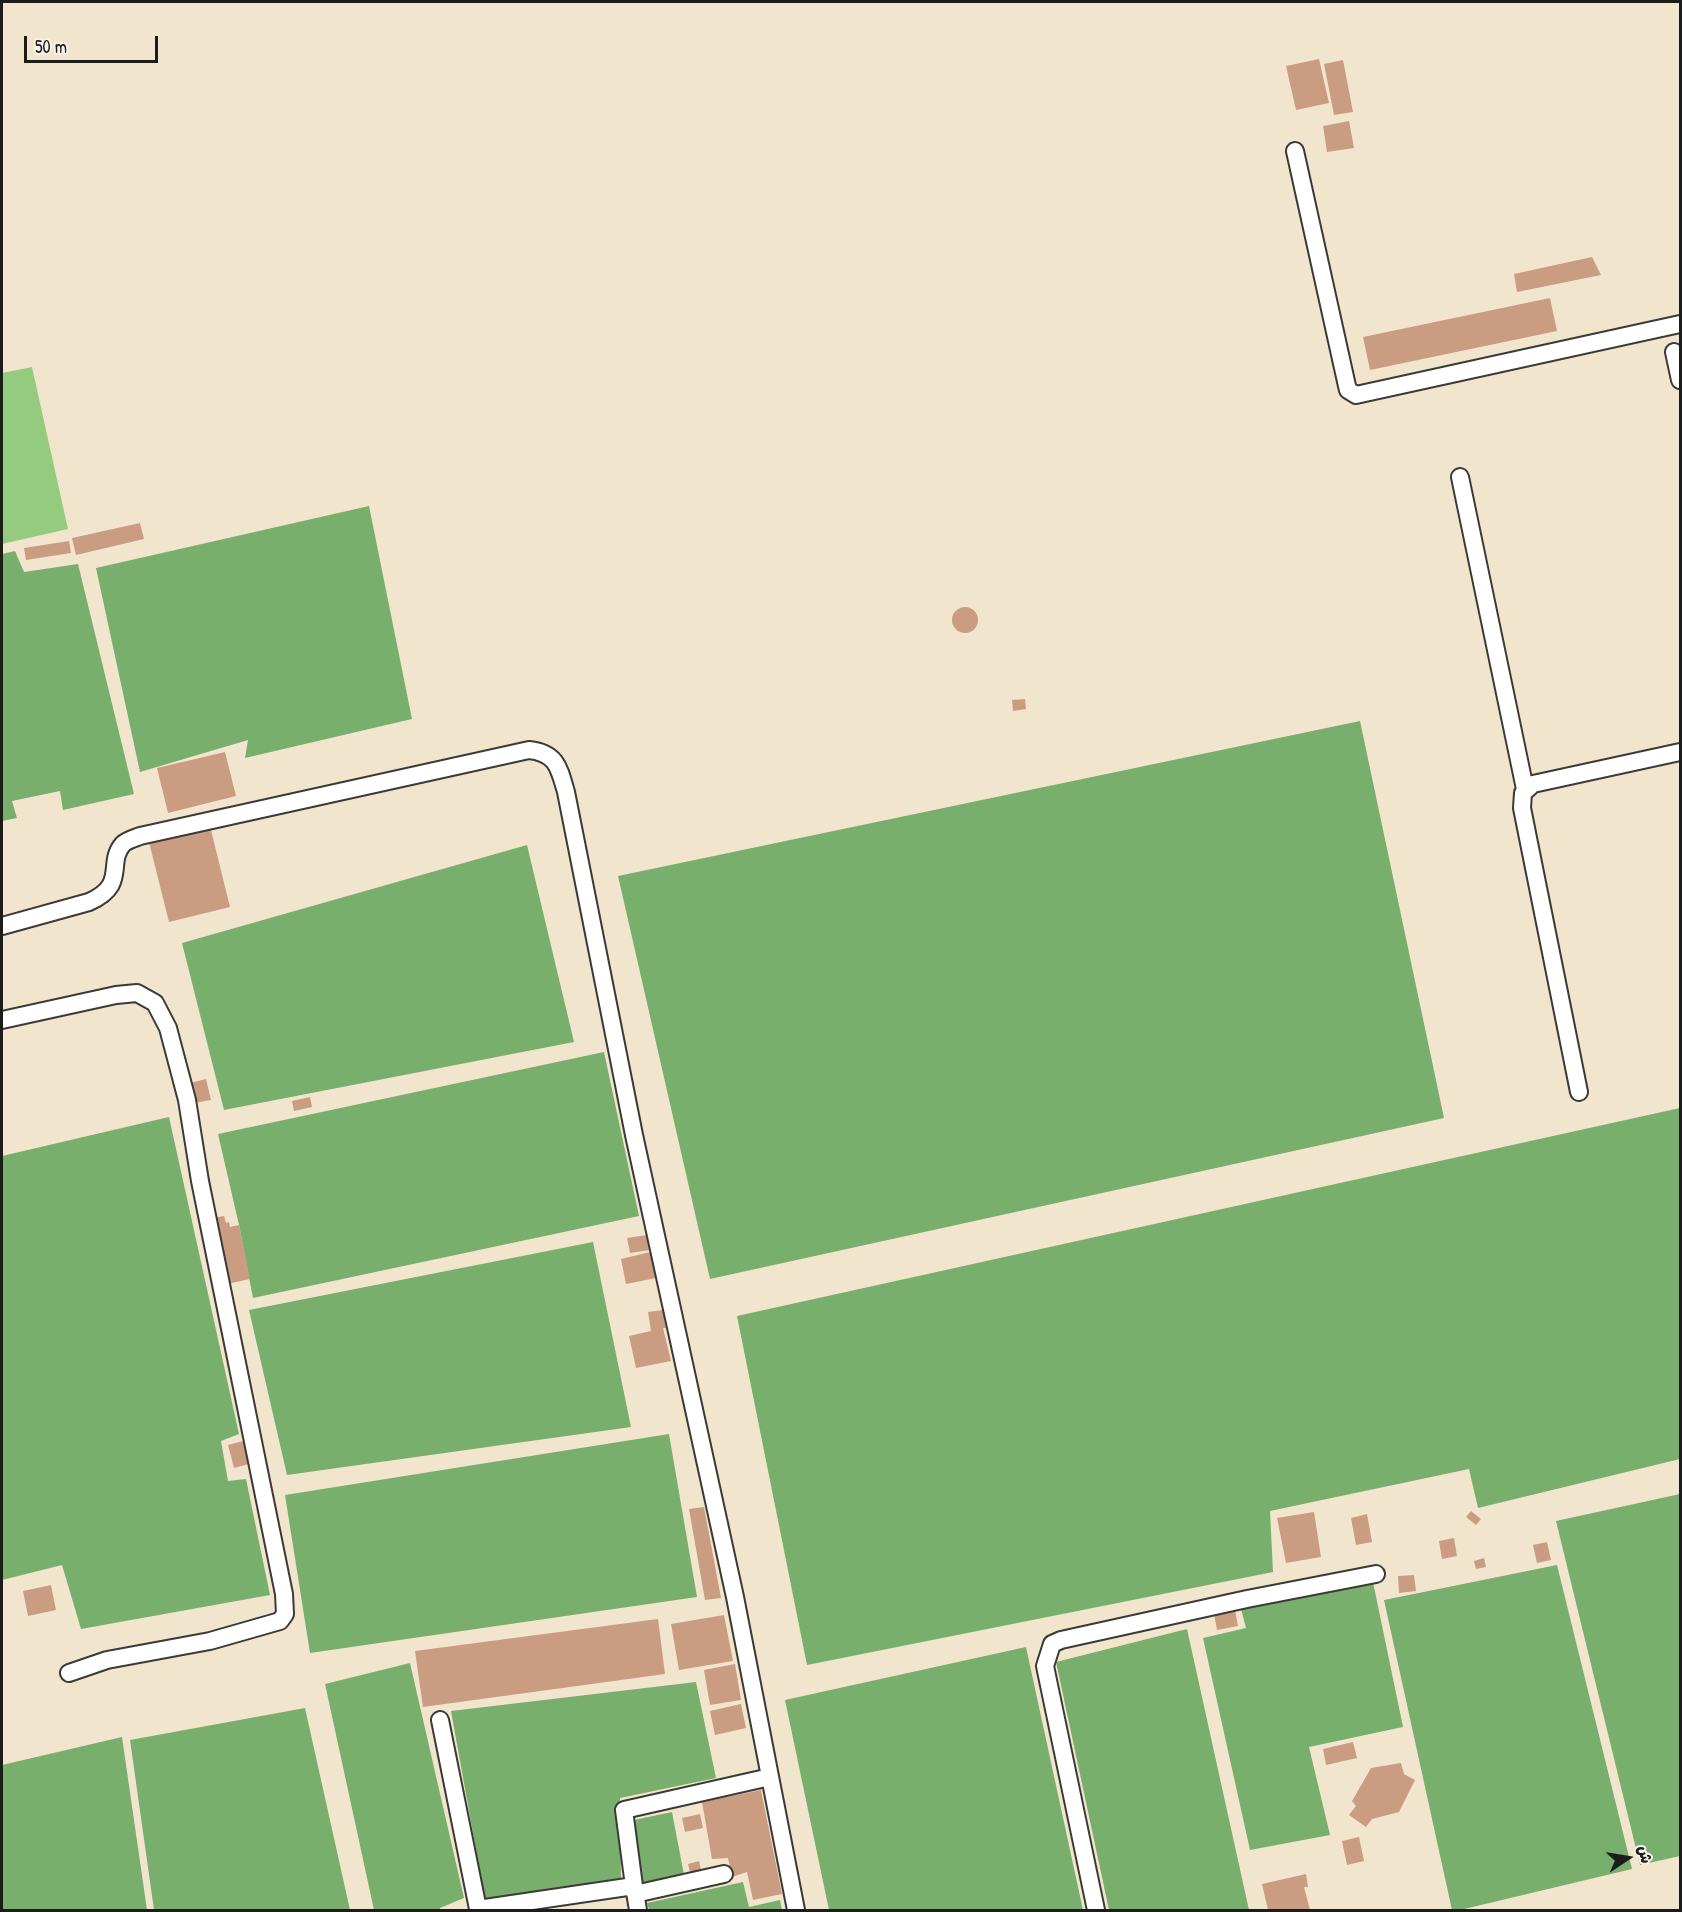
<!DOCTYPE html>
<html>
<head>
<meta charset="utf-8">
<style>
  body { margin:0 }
  #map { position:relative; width:1682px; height:1912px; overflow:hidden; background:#f2e5cd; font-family:"Patrick Hand","Playpen Sans Arabic",sans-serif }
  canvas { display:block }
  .frame { position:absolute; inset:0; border:3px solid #1c1c1c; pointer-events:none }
  .north { position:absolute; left:1598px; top:1828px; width:60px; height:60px; -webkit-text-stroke:4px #f7f3e8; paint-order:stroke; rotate:78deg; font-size:16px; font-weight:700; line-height:24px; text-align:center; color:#1c1c1c }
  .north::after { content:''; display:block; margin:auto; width:21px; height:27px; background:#1c1c1c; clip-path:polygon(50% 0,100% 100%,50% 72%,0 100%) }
  .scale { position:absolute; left:24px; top:36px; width:134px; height:27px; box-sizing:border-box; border:3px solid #1c1c1c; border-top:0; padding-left:8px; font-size:18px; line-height:21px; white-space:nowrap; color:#1c1c1c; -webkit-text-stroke:4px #f7f3e8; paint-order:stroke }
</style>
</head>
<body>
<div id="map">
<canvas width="1682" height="1912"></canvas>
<div class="frame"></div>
<div class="north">ش</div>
<div class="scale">50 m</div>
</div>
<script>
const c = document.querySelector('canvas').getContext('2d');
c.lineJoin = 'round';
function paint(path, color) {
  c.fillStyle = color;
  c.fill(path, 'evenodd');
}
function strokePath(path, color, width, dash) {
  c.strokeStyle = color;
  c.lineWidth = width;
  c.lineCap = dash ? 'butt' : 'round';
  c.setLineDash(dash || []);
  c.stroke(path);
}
paint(new Path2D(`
  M 32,367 L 68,529 L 2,544 L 2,373 Z`), '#95cb7e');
paint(new Path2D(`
  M 369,506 L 412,719 L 245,758 L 248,740 L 140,772 L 96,568 Z
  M 15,551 L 24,572 L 78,564 L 134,794 L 63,810 L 60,791 L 12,801 L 17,818 L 2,821 L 2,554 Z
  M 1360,721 L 1444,1118 L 710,1279 L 618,876 Z
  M 527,845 L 574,1042 L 224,1110 L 182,943 Z
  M 604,1052 L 639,1216 L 253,1298 L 239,1225 L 218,1134 Z
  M 1680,1108 L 1680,1459 L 1478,1508 L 1469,1469 L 1270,1511 L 1273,1572 L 807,1665 L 737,1316 Z
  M 169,1117 L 239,1434 L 221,1441 L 228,1481 L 246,1479 L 270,1595 L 81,1629 L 62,1565 L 2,1580 L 2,1156 Z
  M 593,1242 L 631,1427 L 287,1475 L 249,1310 Z
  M 669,1434 L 697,1597 L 310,1653 L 285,1495 Z
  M 1680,1494 L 1680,1856 L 1640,1865 L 1556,1521 Z
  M 1557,1565 L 1632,1869 L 1460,1910 L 1452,1910 L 1384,1600 Z
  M 1373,1582 L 1403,1727 L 1309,1747 L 1330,1835 L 1250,1850 L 1203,1638 L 1246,1628 L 1241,1609 Z
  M 1187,1629 L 1249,1910 L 1109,1910 L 1056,1662 Z
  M 1026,1647 L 1083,1910 L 829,1910 L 785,1700 Z
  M 410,1663 L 464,1898 L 440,1908 L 440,1910 L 374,1910 L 325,1684 Z
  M 696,1682 L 716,1778 L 620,1798 L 621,1878 L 485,1900 L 451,1711 Z
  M 305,1708 L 350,1910 L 154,1910 L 130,1740 Z
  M 122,1737 L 147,1910 L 2,1910 L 2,1765 Z
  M 672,1812 L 684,1875 L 643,1884 L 634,1820 Z
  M 743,1882 L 749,1907 L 780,1900 L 782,1910 L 649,1910 L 647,1903 Z`), '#78af6d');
paint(new Path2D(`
  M 1319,59 L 1329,103 L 1296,110 L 1286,66 Z
  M 1343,60 L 1353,112 L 1334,115 L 1324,64 Z
  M 1349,121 L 1354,148 L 1327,152 L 1323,126 Z
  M 1592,257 L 1601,275 L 1517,292 L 1514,274 Z
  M 1550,298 L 1557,331 L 1370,370 L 1363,337 Z
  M 140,523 L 144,539 L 76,555 L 72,538 Z
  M 69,541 L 71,553 L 26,560 L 24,548 Z
  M952 620a13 13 0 1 1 26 0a13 13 0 1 1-26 0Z
  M 1025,699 L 1026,709 L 1013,711 L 1012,700 Z
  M 225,752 L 236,796 L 168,813 L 157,768 Z
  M 210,826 L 230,907 L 169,922 L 149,842 Z
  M 206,1079 L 211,1100 L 194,1103 L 190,1083 Z
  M 310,1097 L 312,1107 L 294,1111 L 292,1101 Z
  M 224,1216 L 226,1223 L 229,1222 L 230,1227 L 239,1225 L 250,1279 L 222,1285 L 208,1219 Z
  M 647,1235 L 650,1250 L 630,1253 L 627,1238 Z
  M 650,1252 L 656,1278 L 626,1284 L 621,1259 Z
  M 663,1310 L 666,1328 L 663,1328 L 671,1361 L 636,1368 L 629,1336 L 651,1331 L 648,1312 Z
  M 243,1441 L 249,1464 L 234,1468 L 228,1445 Z
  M 704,1507 L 721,1598 L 705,1600 L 689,1509 Z
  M 1471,1511 L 1481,1519 L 1476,1525 L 1466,1517 Z
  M 1314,1512 L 1321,1557 L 1286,1563 L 1277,1518 Z
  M 1367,1514 L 1372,1542 L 1356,1545 L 1351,1518 Z
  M 1454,1538 L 1457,1556 L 1442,1559 L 1439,1541 Z
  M 1547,1542 L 1551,1560 L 1537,1563 L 1533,1545 Z
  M 1484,1558 L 1486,1567 L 1476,1569 L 1474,1561 Z
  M 1414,1575 L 1416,1591 L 1399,1593 L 1398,1576 Z
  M 51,1585 L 56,1610 L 28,1616 L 23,1591 Z
  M 1235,1610 L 1238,1626 L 1217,1630 L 1214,1614 Z
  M 724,1615 L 733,1661 L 679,1670 L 671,1624 Z
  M 658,1619 L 665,1674 L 423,1707 L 415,1651 Z
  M 735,1664 L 741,1700 L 710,1705 L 704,1670 Z
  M 741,1704 L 746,1728 L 715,1735 L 710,1711 Z
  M 1353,1742 L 1357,1758 L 1326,1765 L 1323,1749 Z
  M 1401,1763 L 1404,1774 L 1415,1780 L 1399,1812 L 1372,1819 L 1366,1827 L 1349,1815 L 1356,1806 L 1352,1801 L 1371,1768 Z
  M 761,1790 L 782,1894 L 753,1900 L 747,1872 L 732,1877 L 728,1858 L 712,1859 L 702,1802 Z
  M 700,1814 L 703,1828 L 685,1832 L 682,1818 Z
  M 1359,1837 L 1364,1861 L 1347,1865 L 1342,1841 Z
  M 699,1861 L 701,1870 L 690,1872 L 688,1864 Z
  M 1306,1874 L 1308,1887 L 1304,1887 L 1310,1910 L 1268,1910 L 1262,1884 Z`), '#ca9d82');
const minor = new Path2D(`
  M 1295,151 L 1347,386 L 1348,390 L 1356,395 L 1680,324
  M 1674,352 L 1680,380
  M 1460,477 L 1525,789
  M 2,926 L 89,902 C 128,885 106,863 123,844 C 127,840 135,838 140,836 L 529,750 C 557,753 559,768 566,792 L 634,1135 L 735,1597 L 796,1910
  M 2,1020 L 116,995 L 137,993 L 155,1003 L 168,1028 L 187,1100 L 200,1181 L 284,1594 L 285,1614 L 280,1621 L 210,1641 L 107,1660 L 69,1673
  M 1579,1092 L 1522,808 L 1523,793 L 1533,784 L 1680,752
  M 440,1720 L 478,1909 L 634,1886 L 638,1910
  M 634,1886 L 624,1810 L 770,1777
  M 635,1894 L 724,1874
  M 1096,1910 L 1045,1666 L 1052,1644 L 1061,1640 L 1247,1599 L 1376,1574`);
strokePath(minor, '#3c3a37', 20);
strokePath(minor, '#fff', 16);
</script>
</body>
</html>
